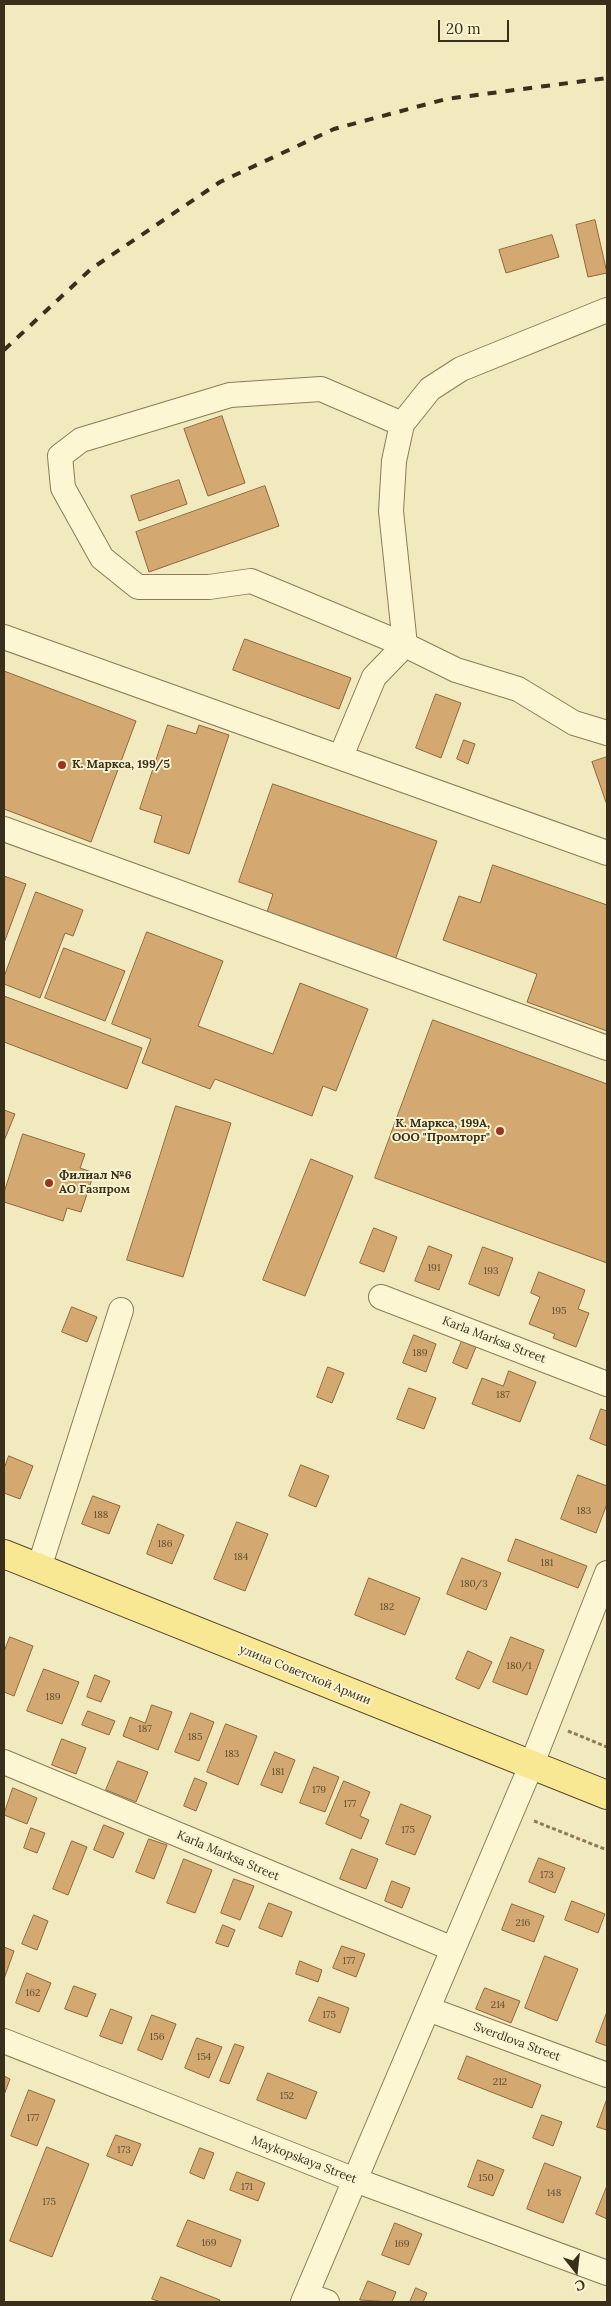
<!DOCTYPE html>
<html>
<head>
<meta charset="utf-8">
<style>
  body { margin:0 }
  #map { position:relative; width:611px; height:2306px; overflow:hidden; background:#f2eabf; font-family:Lora,serif }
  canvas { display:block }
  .frame { position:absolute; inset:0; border:5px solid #3a2f1b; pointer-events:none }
  .north { position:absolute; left:551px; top:2246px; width:50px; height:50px; -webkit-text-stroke:4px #f9f3cf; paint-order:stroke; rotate:164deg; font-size:14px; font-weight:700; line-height:20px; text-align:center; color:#3a2f1b }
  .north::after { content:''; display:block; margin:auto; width:18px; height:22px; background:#3a2f1b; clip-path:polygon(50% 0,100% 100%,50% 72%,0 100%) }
  .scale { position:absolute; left:438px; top:20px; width:71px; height:22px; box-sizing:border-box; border:2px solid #3a2f1b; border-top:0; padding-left:6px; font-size:15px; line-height:18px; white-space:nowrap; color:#3a2f1b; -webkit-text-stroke:4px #f9f3cf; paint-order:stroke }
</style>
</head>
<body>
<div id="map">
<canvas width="611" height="2306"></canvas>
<div class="frame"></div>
<div class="north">С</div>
<div class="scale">20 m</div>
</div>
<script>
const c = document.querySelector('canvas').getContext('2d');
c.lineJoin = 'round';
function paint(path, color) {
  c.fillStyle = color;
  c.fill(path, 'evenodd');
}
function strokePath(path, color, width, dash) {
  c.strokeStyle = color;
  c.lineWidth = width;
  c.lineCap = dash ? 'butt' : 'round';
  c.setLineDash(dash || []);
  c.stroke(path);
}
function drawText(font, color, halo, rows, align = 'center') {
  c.font = font + ' Lora,serif';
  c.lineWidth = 4;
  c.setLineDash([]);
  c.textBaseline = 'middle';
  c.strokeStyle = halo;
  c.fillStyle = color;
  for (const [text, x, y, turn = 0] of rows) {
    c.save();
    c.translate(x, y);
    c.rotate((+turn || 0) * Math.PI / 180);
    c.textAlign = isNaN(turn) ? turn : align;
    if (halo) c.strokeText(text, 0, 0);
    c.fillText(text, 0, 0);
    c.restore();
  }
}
const building = new Path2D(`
  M 595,220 L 607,273 L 588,277 L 576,225 Z
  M 552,235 L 559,257 L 506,273 L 499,250 Z
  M 222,416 L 245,483 L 208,496 L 184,429 Z
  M 179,480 L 187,504 L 139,521 L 131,496 Z
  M 265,486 L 279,526 L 149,572 L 136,532 Z
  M 245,639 L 351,678 L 339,709 L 233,670 Z
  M 4,671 L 136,721 L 91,842 L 4,809 Z
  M 436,694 L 461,703 L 441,758 L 416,748 Z
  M 168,725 L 196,734 L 199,725 L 229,735 L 189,854 L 154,842 L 162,816 L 140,809 Z
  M 464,740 L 475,744 L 468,764 L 457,759 Z
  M 607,757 L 607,805 L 592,762 Z
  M 273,784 L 437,841 L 394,963 L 265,918 L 273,894 L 239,882 Z
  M 493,865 L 607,905 L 607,1031 L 527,1002 L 537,974 L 443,940 L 459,896 L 480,903 Z
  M 4,876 L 26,884 L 4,943 Z
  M 36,892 L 83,910 L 73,936 L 65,933 L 40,998 L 4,984 L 4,977 Z
  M 147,932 L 223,961 L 198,1026 L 273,1054 L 300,983 L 368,1009 L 336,1091 L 323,1086 L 312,1116 L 215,1079 L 210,1089 L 142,1063 L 151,1039 L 112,1024 Z
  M 64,948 L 125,971 L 105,1021 L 45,998 Z
  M 4,996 L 142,1048 L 127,1089 L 4,1042 Z
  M 433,1020 L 607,1084 L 607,1263 L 375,1178 Z
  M 176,1106 L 231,1123 L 183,1277 L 127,1260 Z
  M 4,1110 L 15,1114 L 4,1141 Z
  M 23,1134 L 85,1154 L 80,1168 L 94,1173 L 81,1212 L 67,1208 L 63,1221 L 4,1202 L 4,1193 Z
  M 311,1159 L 353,1176 L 305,1296 L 263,1280 Z
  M 374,1228 L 397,1237 L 384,1272 L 360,1263 Z
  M 429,1246 L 452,1255 L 439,1290 L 415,1281 Z
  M 483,1247 L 513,1258 L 499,1296 L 469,1284 Z
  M 539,1272 L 585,1290 L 578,1309 L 589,1313 L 576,1347 L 553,1338 L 555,1334 L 529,1324 L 540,1297 L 531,1293 Z
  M 72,1307 L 97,1317 L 87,1342 L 62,1332 Z
  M 414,1335 L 436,1344 L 426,1372 L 403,1363 Z
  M 462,1341 L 476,1347 L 467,1369 L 453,1363 Z
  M 328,1367 L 344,1373 L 332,1403 L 317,1397 Z
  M 509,1371 L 536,1382 L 520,1422 L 472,1404 L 482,1378 L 503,1386 Z
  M 409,1388 L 436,1398 L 424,1429 L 397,1419 Z
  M 601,1409 L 607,1411 L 607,1446 L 590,1439 Z
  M 9,1456 L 33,1466 L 20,1499 L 4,1493 L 4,1469 Z
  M 301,1465 L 329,1476 L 316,1507 L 289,1496 Z
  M 578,1475 L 607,1486 L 607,1504 L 596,1533 L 561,1519 Z
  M 93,1496 L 120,1506 L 109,1534 L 82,1524 Z
  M 237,1522 L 268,1534 L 245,1591 L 214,1579 Z
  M 158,1524 L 184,1535 L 172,1564 L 147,1554 Z
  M 516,1539 L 587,1566 L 578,1588 L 508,1561 Z
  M 462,1558 L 501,1573 L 486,1610 L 447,1594 Z
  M 369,1578 L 420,1598 L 405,1635 L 355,1615 Z
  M 10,1637 L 33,1646 L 14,1696 L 4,1692 L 4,1652 Z
  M 511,1637 L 544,1650 L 527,1695 L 493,1682 Z
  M 468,1651 L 492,1662 L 479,1689 L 456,1679 Z
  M 44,1669 L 79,1682 L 62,1724 L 27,1711 Z
  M 95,1675 L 110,1681 L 101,1702 L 87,1697 Z
  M 152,1705 L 172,1712 L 158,1750 L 123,1736 L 130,1717 L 145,1723 Z
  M 88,1711 L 115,1721 L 109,1735 L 82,1725 Z
  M 191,1713 L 214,1722 L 199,1761 L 175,1752 Z
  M 226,1724 L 257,1736 L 238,1785 L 207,1772 Z
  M 62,1739 L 86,1748 L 76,1774 L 52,1765 Z
  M 275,1752 L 295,1760 L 282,1793 L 261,1785 Z
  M 118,1761 L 148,1772 L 136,1802 L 106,1790 Z
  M 314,1767 L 339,1777 L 325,1812 L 300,1803 Z
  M 195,1778 L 207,1783 L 196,1811 L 184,1806 Z
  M 344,1781 L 370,1792 L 360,1816 L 369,1820 L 361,1839 L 326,1824 Z
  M 13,1788 L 37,1798 L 27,1824 L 4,1815 Z
  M 401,1804 L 431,1816 L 415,1855 L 386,1844 Z
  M 104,1825 L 124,1833 L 113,1858 L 94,1850 Z
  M 31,1828 L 45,1833 L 37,1853 L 24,1848 Z
  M 149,1839 L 167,1845 L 154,1879 L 136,1872 Z
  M 72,1841 L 87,1847 L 68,1895 L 53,1889 Z
  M 352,1849 L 378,1859 L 366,1889 L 340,1879 Z
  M 539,1858 L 565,1868 L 555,1893 L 529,1882 Z
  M 184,1859 L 212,1870 L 195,1913 L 167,1903 Z
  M 234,1879 L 254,1886 L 240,1920 L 221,1913 Z
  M 392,1881 L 410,1888 L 402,1908 L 385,1901 Z
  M 572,1901 L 605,1914 L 598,1933 L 565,1920 Z
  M 269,1903 L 292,1912 L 282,1937 L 259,1928 Z
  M 512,1904 L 544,1916 L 534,1942 L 502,1930 Z
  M 34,1915 L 48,1921 L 37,1950 L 22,1944 Z
  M 223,1925 L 235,1930 L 228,1947 L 216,1943 Z
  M 342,1946 L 365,1954 L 356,1977 L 333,1968 Z
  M 4,1947 L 14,1951 L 4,1979 Z
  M 545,1956 L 578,1969 L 557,2021 L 525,2008 Z
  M 300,1961 L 322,1970 L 318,1982 L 296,1974 Z
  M 27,1973 L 51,1983 L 39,2012 L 16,2003 Z
  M 74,1986 L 96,1994 L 87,2017 L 65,2009 Z
  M 485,1988 L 520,2001 L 511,2023 L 476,2009 Z
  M 319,1997 L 349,2008 L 340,2033 L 309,2021 Z
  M 111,2009 L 132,2017 L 122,2044 L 100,2036 Z
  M 607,2012 L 607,2046 L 596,2042 Z
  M 152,2015 L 176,2024 L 162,2060 L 138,2050 Z
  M 197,2038 L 222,2047 L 209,2078 L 185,2068 Z
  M 235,2044 L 244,2047 L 229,2084 L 220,2081 Z
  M 467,2056 L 541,2085 L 532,2108 L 458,2079 Z
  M 268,2073 L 317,2092 L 306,2119 L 257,2100 Z
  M 4,2076 L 10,2079 L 4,2095 Z
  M 29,2090 L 55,2100 L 37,2146 L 11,2136 Z
  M 607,2099 L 607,2130 L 597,2127 Z
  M 542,2115 L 562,2122 L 553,2146 L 533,2138 Z
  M 116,2135 L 141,2144 L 132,2166 L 107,2156 Z
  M 47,2147 L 89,2164 L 52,2257 L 10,2241 Z
  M 200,2148 L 214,2153 L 204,2179 L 190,2173 Z
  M 478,2160 L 504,2170 L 493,2196 L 468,2187 Z
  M 545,2163 L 581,2177 L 563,2223 L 527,2209 Z
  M 237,2172 L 265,2183 L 258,2201 L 230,2190 Z
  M 607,2186 L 607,2219 L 596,2214 Z
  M 188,2220 L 241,2240 L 231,2267 L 177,2246 Z
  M 395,2223 L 422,2234 L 409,2265 L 382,2255 Z
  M 161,2277 L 220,2300 L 219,2302 L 161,2302 L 152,2299 Z
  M 368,2281 L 396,2292 L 392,2302 L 360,2300 Z
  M 416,2288 L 427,2293 L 423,2302 L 410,2302 Z`);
paint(building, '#d4a971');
strokePath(building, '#8e6739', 1);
const minor = new Path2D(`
  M 402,424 L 321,389 L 230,395 L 81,440 L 60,456 L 63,488 L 102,558 L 138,587 L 209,587 L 251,581 L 405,645 L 456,670 L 518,689 L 574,723 L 607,733
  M 4,637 L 607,853
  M 405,645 L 391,511 L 394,461 L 402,424 L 430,389 L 461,369 L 607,310
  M 341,756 L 374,677 L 405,645
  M 4,829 L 607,1048
  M 381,1297 L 607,1384
  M 39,1568 L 121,1310
  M 4,1762 L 453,1949
  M 428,2009 L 607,2075
  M 4,2041 L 355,2180 L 607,2273
  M 307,2295 L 327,2302
  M 303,2302 L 531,1766 L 607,1573`);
const major = new Path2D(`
  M 4,1554 L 607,1795`);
strokePath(minor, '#8c7b56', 26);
strokePath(major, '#59472a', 30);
strokePath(new Path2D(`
  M 568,1731 L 607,1747
  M 534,1821 L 607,1850`), '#8c7b56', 3, [4, 2.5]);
strokePath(minor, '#fcf6d3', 24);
strokePath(major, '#f9e893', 28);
strokePath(new Path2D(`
  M 4,350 L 91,269 L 220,182 L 334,129 L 446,99 L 607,78`), '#3a2f1b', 4, [9, 9]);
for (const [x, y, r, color] of [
  [62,765,5,"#a13220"],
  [500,1131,5,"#a13220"],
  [49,1183,5,"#a13220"]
]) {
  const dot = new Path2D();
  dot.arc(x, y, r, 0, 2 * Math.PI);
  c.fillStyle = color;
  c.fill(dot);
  strokePath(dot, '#f9f3cf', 2);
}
drawText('10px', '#604e30', null, [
  ["191",434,1268],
  ["193",491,1271],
  ["195",559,1311],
  ["189",420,1353],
  ["187",503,1395],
  ["183",584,1511],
  ["188",101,1515],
  ["186",165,1544],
  ["184",241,1557],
  ["181",547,1563],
  ["180/3",474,1584],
  ["182",387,1607],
  ["180/1",519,1666],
  ["189",53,1697],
  ["187",145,1729],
  ["185",195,1737],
  ["183",232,1754],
  ["181",278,1772],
  ["179",319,1790],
  ["177",350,1804],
  ["175",408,1830],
  ["173",547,1875],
  ["216",523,1923],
  ["177",349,1961],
  ["162",33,1993],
  ["214",498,2005],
  ["175",329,2015],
  ["156",157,2037],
  ["154",204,2057],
  ["212",500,2082],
  ["152",287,2096],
  ["177",33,2118],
  ["173",124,2150],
  ["150",486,2178],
  ["171",247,2187],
  ["148",554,2193],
  ["175",49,2202],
  ["169",209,2243],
  ["169",402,2244]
]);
drawText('bold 12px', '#3a2f1b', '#f9f3cf', [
  ["К. Маркса, 199/5",72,765],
  ["К. Маркса, 199А,",490,1124,"right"],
  ["ООО \"Промторг\"",490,1138,"right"],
  ["Филиал №6",59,1176],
  ["АО Газпром",59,1190]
], 'left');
drawText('12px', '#3a2f1b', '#f9f3cf', [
  ["Karla Marksa Street",494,1340,21],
  ["улица Советской Армии",305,1675,22],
  ["Karla Marksa Street",228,1856,23],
  ["Sverdlova Street",517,2042,20],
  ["Maykopskaya Street",304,2160,21]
]);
</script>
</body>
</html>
